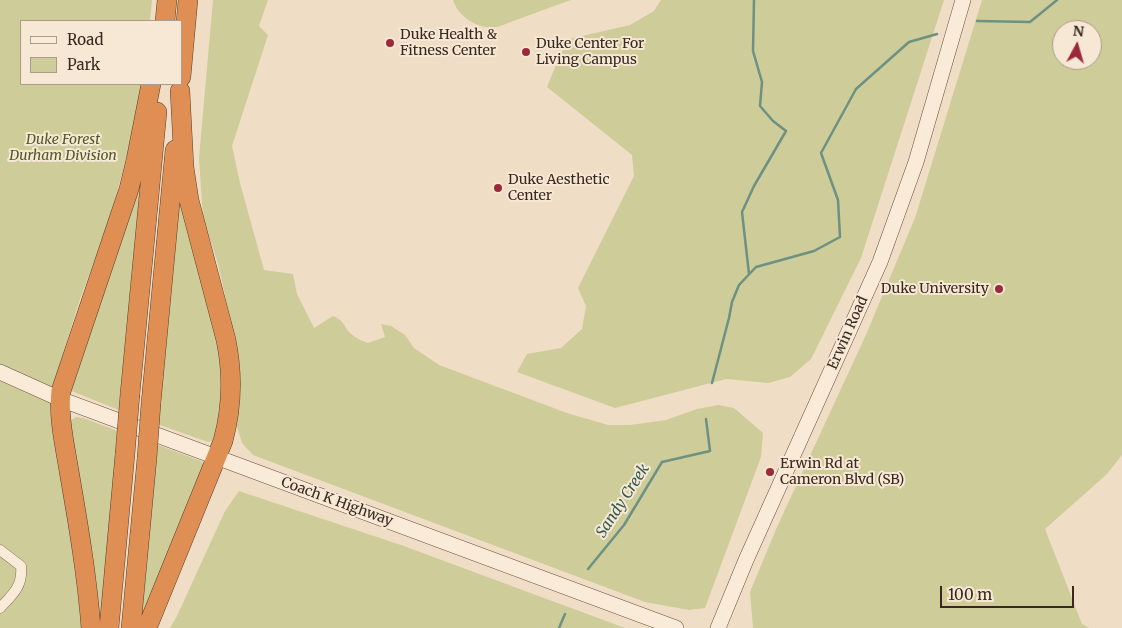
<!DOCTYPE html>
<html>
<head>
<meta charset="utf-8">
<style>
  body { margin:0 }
  #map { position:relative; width:1122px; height:628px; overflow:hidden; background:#efddc5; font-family:Merriweather,serif }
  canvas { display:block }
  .legend { position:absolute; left:20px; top:20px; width:162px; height:65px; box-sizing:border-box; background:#f6e8d4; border:1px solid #ab9b8b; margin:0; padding:6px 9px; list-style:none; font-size:15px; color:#3a281e }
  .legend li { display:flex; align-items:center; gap:10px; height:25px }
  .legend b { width:25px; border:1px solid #ab9b8b }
  .north { position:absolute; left:1052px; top:20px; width:50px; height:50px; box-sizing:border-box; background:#f6e8d4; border:1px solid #ab9b8b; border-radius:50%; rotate:6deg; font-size:14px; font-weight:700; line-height:20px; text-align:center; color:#3a281e }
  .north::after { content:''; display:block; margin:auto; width:18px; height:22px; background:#9b293a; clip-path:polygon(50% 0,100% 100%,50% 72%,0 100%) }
  .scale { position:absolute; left:940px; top:586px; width:134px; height:22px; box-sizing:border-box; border:2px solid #3a281e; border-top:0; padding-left:6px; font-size:15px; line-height:18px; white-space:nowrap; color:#3a281e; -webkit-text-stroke:4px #f6e8d4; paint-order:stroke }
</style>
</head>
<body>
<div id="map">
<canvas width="1122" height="628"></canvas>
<ul class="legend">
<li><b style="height:6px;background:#f9ebd8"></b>Road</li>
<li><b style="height:14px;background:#cecc98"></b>Park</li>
</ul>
<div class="north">N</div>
<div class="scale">100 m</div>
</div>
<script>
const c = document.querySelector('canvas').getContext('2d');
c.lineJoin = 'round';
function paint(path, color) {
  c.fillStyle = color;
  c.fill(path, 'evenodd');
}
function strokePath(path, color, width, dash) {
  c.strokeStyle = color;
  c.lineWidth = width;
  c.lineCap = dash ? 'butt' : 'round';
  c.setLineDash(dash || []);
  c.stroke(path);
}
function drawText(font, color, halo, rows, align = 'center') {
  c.font = font + ' Merriweather,serif';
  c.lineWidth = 4;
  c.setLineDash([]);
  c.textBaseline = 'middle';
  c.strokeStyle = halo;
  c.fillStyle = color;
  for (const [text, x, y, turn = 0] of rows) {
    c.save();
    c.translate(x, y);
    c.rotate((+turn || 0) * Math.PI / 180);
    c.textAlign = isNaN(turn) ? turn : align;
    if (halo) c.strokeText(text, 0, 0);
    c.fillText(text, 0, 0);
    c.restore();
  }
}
paint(new Path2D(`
  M 0,0 L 152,0 L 150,21 L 21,21 L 21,84 L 141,84 L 133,134 L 109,221 L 80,299 L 60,363 L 58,420 L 82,628 L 0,628 Z
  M 213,0 L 268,0 L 259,26 L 268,35 L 232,146 L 240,183 L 264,270 L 293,274 L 297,294 L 314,328 L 333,316 C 346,322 342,324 350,333 C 356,338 361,341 368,343 L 385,337 L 381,324 L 391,326 L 405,335 L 414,348 L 439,365 L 567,413 L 608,425 L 630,425 L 666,420 L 697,409 L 718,405 L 734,408 L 763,433 L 761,457 L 705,608 L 689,610 L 645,602 L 253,455 L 242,443 L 235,420 L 240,380 L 234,335 L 218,264 L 203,218 L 199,158 Z
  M 453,0 L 571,0 C 554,6 537,12 519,19 C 512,21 504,25 497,27 C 479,30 458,17 453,0 Z
  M 661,0 L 944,0 L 861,258 L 811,359 L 790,377 L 768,383 L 726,379 L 615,408 L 517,372 L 527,354 L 561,348 L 582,329 L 586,306 L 578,288 L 634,176 L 632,155 L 547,87 L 560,55 L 569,39 L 630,25 L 654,11 Z
  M 982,0 L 1122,0 L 1122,455 L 1107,474 L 1045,529 L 1082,624 L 1089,628 L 753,628 L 750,592 L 777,527 L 865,337 L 915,218 ZM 1062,30 L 1092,30 L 1092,60 L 1062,60 Z
  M 140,172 L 135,274 L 119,410 L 69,390 Z
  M 181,198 L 185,198 L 227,390 L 215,440 L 208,442 L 157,424 L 177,211 Z
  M 76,417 L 83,418 L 118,431 L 116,445 L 118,460 L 107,574 L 104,574 L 99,628 L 90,576 L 70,421 Z
  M 155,444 L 201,461 L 204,465 L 140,628 Z
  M 239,491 L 401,545 L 625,628 L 170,628 L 177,616 L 225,511 Z`), '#cecc98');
strokePath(new Path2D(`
  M 977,21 L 1030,22 L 1057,0
  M 749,274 L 742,212 L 754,186 L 786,131 L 773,121 L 760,106 L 762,82 L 753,51 L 754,0
  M 712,383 L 729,318 L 732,302 L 739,285 L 756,267 L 814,251 L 840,237 L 838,200 L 821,153 L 856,89 L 909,42 L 937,34
  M 588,569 L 624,525 L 662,462 L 710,451 L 706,419
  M 559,628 L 565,614`), '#6d9183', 2.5);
const street = new Path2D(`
  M 0,550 L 21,566 C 23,586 13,594 0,608`);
const secondary = new Path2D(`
  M 0,372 L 60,399 L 676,628
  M 718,628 L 746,560 L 880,262 L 916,162 L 963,0`);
const highway = new Path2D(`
  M 165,21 L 167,0
  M 181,77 L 188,0
  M 130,394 L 157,112
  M 151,403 L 175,150
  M 91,628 C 87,575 78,523 69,471 C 65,446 58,417 61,391 L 129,189 L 136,160 L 151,84
  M 109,628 L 125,454
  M 131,628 L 147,458
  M 147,628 L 223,441 C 232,408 233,374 226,340 L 189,200 L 184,167 L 180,91`);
strokePath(street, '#8a6d5a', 11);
strokePath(secondary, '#6c4e3d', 16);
strokePath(highway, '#583c2e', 20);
strokePath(street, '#f9ebd8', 10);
strokePath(secondary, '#f9ebd8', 15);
strokePath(highway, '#df8f54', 19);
const highwayBridge = new Path2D(`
  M 125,454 L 130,394
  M 147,458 L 151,403`);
strokePath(highwayBridge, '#583c2e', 20, []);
strokePath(highwayBridge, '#df8f54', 19);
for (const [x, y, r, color] of [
  [390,43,5,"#9b293a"],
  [526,52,5,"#9b293a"],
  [498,188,5,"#9b293a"],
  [999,289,5,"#9b293a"],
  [770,472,5,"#9b293a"]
]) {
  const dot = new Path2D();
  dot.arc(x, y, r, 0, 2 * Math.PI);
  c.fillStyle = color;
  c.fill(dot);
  strokePath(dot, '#f6e8d4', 2);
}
drawText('14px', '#3a281e', '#f6e8d4', [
  ["Duke Health &",400,35],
  ["Fitness Center",400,51],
  ["Duke Center For",536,44],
  ["Living Campus",536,60],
  ["Duke Aesthetic",508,180],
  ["Center",508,196],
  ["Duke University",989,289,"right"],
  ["Erwin Rd at",780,464],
  ["Cameron Blvd (SB)",780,480]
], 'left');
drawText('italic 14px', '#515725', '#f6e8d4', [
  ["Duke Forest",63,140],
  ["Durham Division",63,156]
]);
drawText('14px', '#3a281e', '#f6e8d4', [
  ["Erwin Road",848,333,-66],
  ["Coach K Highway",337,502,20]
]);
drawText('italic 15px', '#2e5a51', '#f6e8d4', [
  ["Sandy Creek",623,501,-57]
]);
</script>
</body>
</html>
